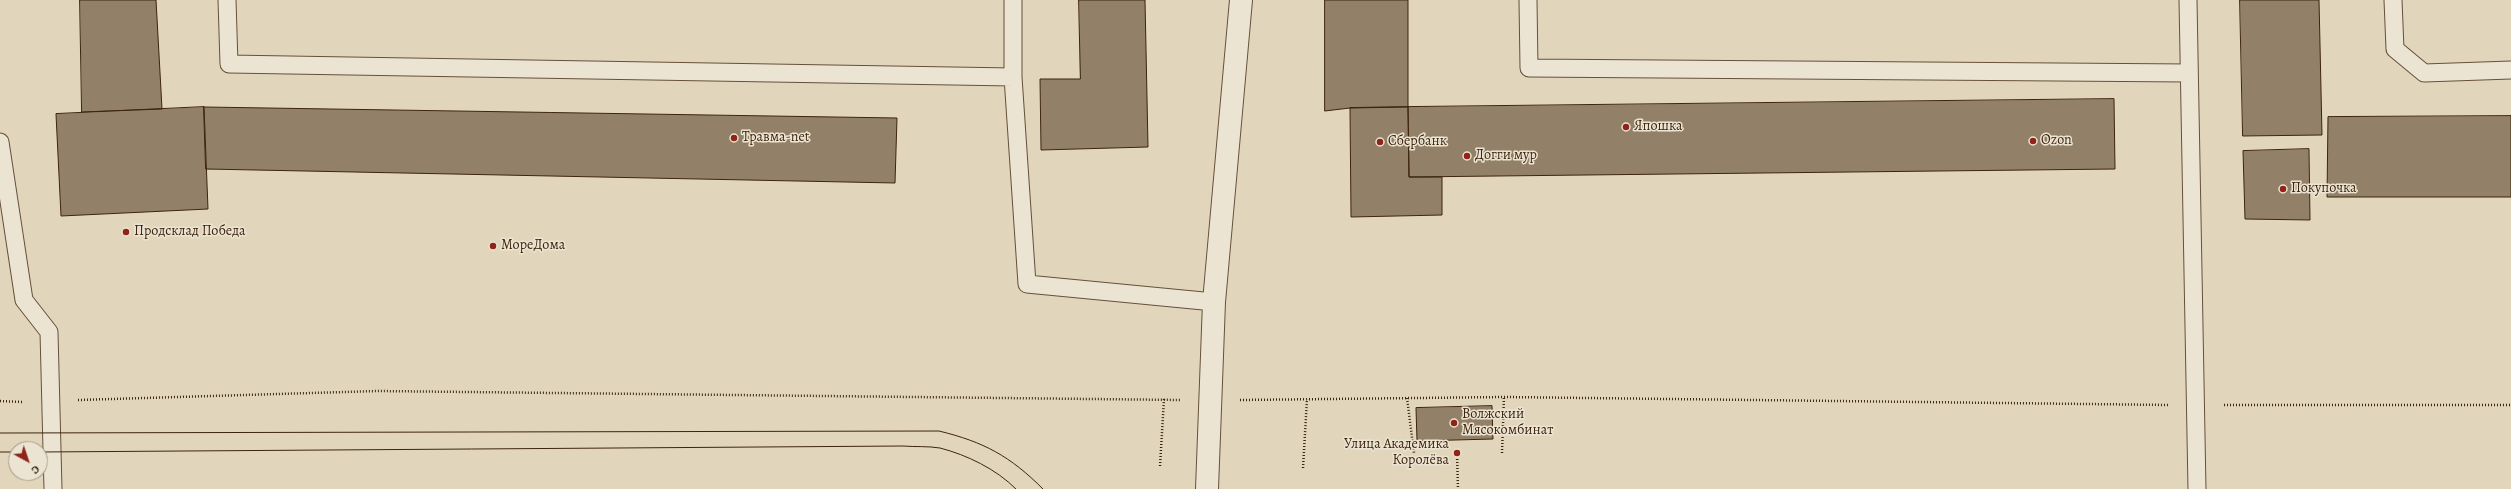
<!DOCTYPE html>
<html>
<head>
<meta charset="utf-8">
<style>
  body { margin:0 }
  #map { position:relative; width:2511px; height:489px; overflow:hidden; background:#e1d6bc; font-family:Alegreya,serif }
  canvas { display:block }
  .north { position:absolute; left:8px; top:441px; width:40px; height:40px; box-sizing:border-box; background:#ece4d3; border:1px solid #a69784; border-radius:50%; rotate:140deg; font-size:11px; font-weight:700; line-height:16px; text-align:center; color:#3d240d }
  .north::after { content:''; display:block; margin:auto; width:14px; height:18px; background:#8f2418; clip-path:polygon(50% 0,100% 100%,50% 72%,0 100%) }
</style>
</head>
<body>
<div id="map">
<canvas width="2511" height="489"></canvas>
<div class="north">С</div>
</div>
<script>
const c = document.querySelector('canvas').getContext('2d');
c.lineJoin = 'round';
function paint(path, color) {
  c.fillStyle = color;
  c.fill(path, 'evenodd');
}
function strokePath(path, color, width, dash) {
  c.strokeStyle = color;
  c.lineWidth = width;
  c.lineCap = dash ? 'butt' : 'round';
  c.setLineDash(dash || []);
  c.stroke(path);
}
function drawText(font, color, halo, rows, align = 'center') {
  c.font = font + ' Alegreya,serif';
  c.lineWidth = 3;
  c.setLineDash([]);
  c.textBaseline = 'middle';
  c.strokeStyle = halo;
  c.fillStyle = color;
  for (const [text, x, y, turn = 0] of rows) {
    c.save();
    c.translate(x, y);
    c.rotate((+turn || 0) * Math.PI / 180);
    c.textAlign = isNaN(turn) ? turn : align;
    if (halo) c.strokeText(text, 0, 0);
    c.fillText(text, 0, 0);
    c.restore();
  }
}
const building = new Path2D(`
  M 80,0 L 156,0 L 162,109 L 82,112 Z
  M 1079,0 L 1145,0 L 1148,147 L 1041,150 L 1040,79 L 1080,79 Z
  M 1325,0 L 1408,0 L 1408,107 L 1350,108 L 1325,111 Z
  M 2240,0 L 2319,0 L 2322,135 L 2243,136 Z
  M 2114,99 L 2115,169 L 1409,177 L 1408,107 Z
  M 204,107 L 897,118 L 895,183 L 206,169 Z
  M 204,107 L 208,209 L 61,216 L 56,114 Z
  M 1408,107 L 1409,177 L 1442,177 L 1442,215 L 1351,217 L 1350,108 Z
  M 2511,116 L 2511,197 L 2327,197 L 2328,117 Z
  M 2309,149 L 2310,220 L 2245,219 L 2243,151 Z
  M 1492,406 L 1493,439 L 1417,441 L 1416,408 Z`);
paint(building, '#928168');
strokePath(building, '#3d240d', 1);
const service = new Path2D(`
  M 227,0 L 229,64 L 1013,77
  M 1013,0 L 1013,77 L 1027,284 L 1214,302
  M 1528,0 L 1529,68 L 2189,73
  M 2188,0 L 2197,489
  M 2393,0 L 2395,49 L 2424,73 L 2511,70
  M 0,142 L 24,300 L 49,332 L 53,489`);
const minor = new Path2D(`
  M 1207,489 L 1214,302 L 1241,0`);
strokePath(service, '#665039', 19);
strokePath(minor, '#665039', 24);
strokePath(new Path2D(`
  M 1407,398 L 1414,453
  M 78,400 L 378,391 L 1181,400
  M 1240,400 L 1504,397 L 2169,405
  M 0,401 L 23,402
  M 2224,405 L 2511,405
  M 1457,453 L 1458,489
  M 1502,453 L 1504,397
  M 1160,466 L 1164,399
  M 1303,468 L 1307,399`), '#3d240d', 2.5, [1, 2]);
strokePath(service, '#ece4d3', 17);
strokePath(minor, '#ece4d3', 22);
strokePath(new Path2D(`
  M 0,433 L 939,431 C 984,442 1010,456 1043,489
  M 0,452 L 16,452
  M 40,452 L 903,446 C 915,447 928,446 940,448 C 967,455 996,469 1016,489`), '#3d240d', 1);
for (const [x, y, r, color] of [
  [1626,127,4,"#8f2418"],
  [734,138,4,"#8f2418"],
  [2033,141,4,"#8f2418"],
  [1380,142,4,"#8f2418"],
  [1467,156,4,"#8f2418"],
  [2283,189,4,"#8f2418"],
  [126,232,4,"#8f2418"],
  [493,246,4,"#8f2418"],
  [1454,423,4,"#8f2418"],
  [1457,453,4,"#8f2418"]
]) {
  const dot = new Path2D();
  dot.arc(x, y, r, 0, 2 * Math.PI);
  c.fillStyle = color;
  c.fill(dot);
  strokePath(dot, '#ece4d3', 1.5);
}
drawText('14px', '#3d240d', '#ece4d3', [
  ["Япошка",1634,127],
  ["Травма-net",742,138],
  ["Ozon",2041,141],
  ["Сбербанк",1388,142],
  ["Догги мур",1475,156],
  ["Покупочка",2291,189],
  ["Продсклад Победа",134,232],
  ["МореДома",501,246],
  ["Волжский",1462,415],
  ["Мясокомбинат",1462,431],
  ["Улица Академика",1449,445,"right"],
  ["Королёва",1449,461,"right"]
], 'left');
</script>
</body>
</html>
